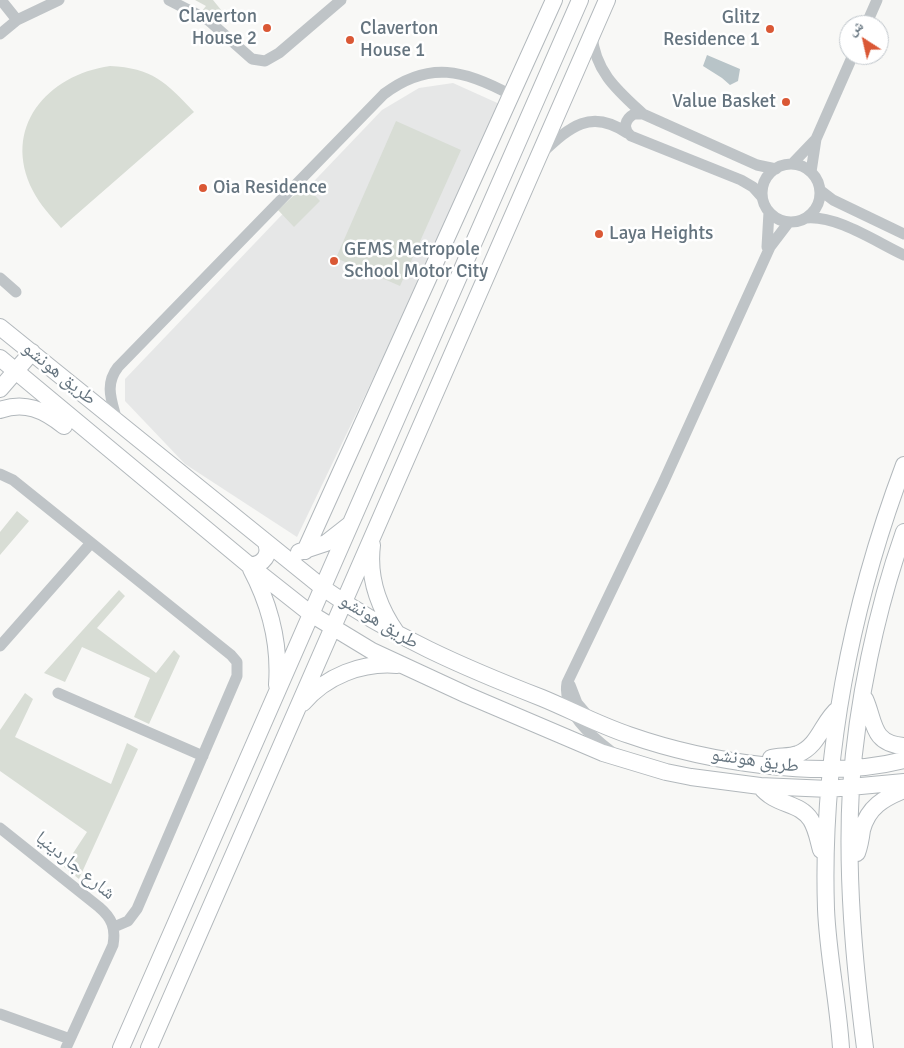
<!DOCTYPE html>
<html>
<head>
<meta charset="utf-8">
<style>
  body { margin:0 }
  #map { position:relative; width:904px; height:1048px; overflow:hidden; background:#f8f8f6; font-family:Signika,"Noto Naskh Arabic",sans-serif }
  canvas { display:block }
  .north { position:absolute; left:839px; top:15px; width:50px; height:50px; box-sizing:border-box; background:#fff; border:1px solid #c1c7cc; border-radius:50%; rotate:325deg; font-size:14px; font-weight:700; line-height:20px; text-align:center; color:#65747f }
  .north::after { content:''; display:block; margin:auto; width:18px; height:22px; background:#da5835; clip-path:polygon(50% 0,100% 100%,50% 72%,0 100%) }
</style>
</head>
<body>
<div id="map">
<canvas width="904" height="1048"></canvas>
<div class="north">ش</div>
</div>
<script>
const c = document.querySelector('canvas').getContext('2d');
c.lineJoin = 'round';
function paint(path, color) {
  c.fillStyle = color;
  c.fill(path, 'evenodd');
}
function strokePath(path, color, width, dash) {
  c.strokeStyle = color;
  c.lineWidth = width;
  c.lineCap = dash ? 'butt' : 'round';
  c.setLineDash(dash || []);
  c.stroke(path);
}
function drawText(font, color, halo, rows, align = 'center') {
  c.font = font + ' Signika,"Noto Naskh Arabic",sans-serif';
  c.lineWidth = 5;
  c.setLineDash([]);
  c.textBaseline = 'middle';
  c.strokeStyle = halo;
  c.fillStyle = color;
  for (const [text, x, y, turn = 0] of rows) {
    c.save();
    c.translate(x, y);
    c.rotate((+turn || 0) * Math.PI / 180);
    c.textAlign = isNaN(turn) ? turn : align;
    if (halo) c.strokeText(text, 0, 0);
    c.fillText(text, 0, 0);
    c.restore();
  }
}
paint(new Path2D(`
  M 453,83 L 504,106 L 297,537 L 185,464 L 125,401 L 125,379 L 382,110 L 419,88 Z`), '#e6e7e7');
paint(new Path2D(`
  M 195,0 L 213,0 L 226,16 L 221,23 L 202,11 L 206,6 Z
  M 110,66 C 152,68 166,82 194,112 L 61,228 C 51,216 40,205 33,191 C 1,128 47,75 110,66 Z
  M 396,121 L 461,150 L 400,286 L 336,258 Z
  M 305,185 L 320,201 L 294,227 L 278,210 Z
  M 17,511 L 29,521 L 0,555 L 0,532 Z
  M 119,590 L 125,596 L 97,628 L 156,673 L 174,650 L 180,656 L 149,724 L 134,717 L 150,678 L 82,647 L 65,682 L 44,673 Z
  M 25,693 L 33,699 L 15,737 L 111,784 L 127,743 L 138,749 L 79,879 L 64,867 L 87,832 L 0,771 L 0,730 Z`), '#d8ddd5');
paint(new Path2D(`
  M 707,55 L 740,69 L 738,81 L 730,85 L 722,78 L 703,66 Z`), '#b8c4c8');
const secondary = new Path2D(`
  M 0,327 L 323,588 C 391,636 465,668 542,698 C 571,710 599,725 629,735 C 706,762 824,781 904,760
  M 0,358 L 249,565 L 311,614 L 372,651 L 467,695 L 603,753 L 666,772 L 691,777 L 760,786 L 829,789 L 904,782
  M 0,389 L 32,352
  M 0,410 C 25,401 44,410 64,426
  M 372,545 C 368,577 378,606 396,632
  M 305,551 L 554,0
  M 299,552 L 326,543 L 349,525
  M 249,565 C 263,566 272,554 265,541
  M 251,569 C 270,605 280,644 277,685
  M 865,699 C 875,721 871,744 904,746
  M 303,703 C 326,676 362,662 397,665
  M 771,758 C 780,756 790,757 798,754 C 820,745 822,721 839,708
  M 760,786 C 776,807 799,801 811,820 C 817,830 818,840 821,850
  M 857,853 C 860,845 861,838 862,830 C 868,807 884,798 904,790
  M 121,1048 L 580,0
  M 149,1048 L 607,0
  M 841,1048 C 838,1001 828,956 826,909 C 821,758 851,606 904,465
  M 865,1048 C 854,962 846,874 851,787 C 857,703 876,611 904,532`);
strokePath(secondary, '#b2b8bc', 18);
strokePath(new Path2D(`
  M 1,0 L 17,20
  M 169,0 L 208,20 L 252,59 L 265,61 L 279,53 L 341,0
  M 866,25 L 877,0
  M 0,34 L 17,20 L 59,0
  M 592,35 C 595,72 618,91 643,114
  M 543,152 C 570,127 591,108 627,133
  M 792,164 L 815,140
  M762 193a29 29 0 1 1 58 0a29 29 0 1 1-58 0Z
  M 811,172 L 816,139 L 853,55
  M 820,190 L 833,200 L 904,234
  M 762,197 L 753,187 L 741,180 L 631,136 C 622,129 625,119 634,114 L 643,114 L 757,165 L 776,169
  M 806,218 C 837,215 876,242 904,255
  M 767,247 L 769,212
  M 0,278 L 16,292
  M 117,421 C 112,401 104,385 118,367 L 384,94 C 429,60 465,70 511,95
  M 0,474 L 13,480 L 231,655 L 237,662 L 237,676 L 137,909 L 128,921 L 114,927
  M 0,646 L 91,543
  M 570,685 L 577,703 L 588,716
  M 58,693 L 203,756
  M 612,752 C 591,736 562,712 567,683 L 663,483 L 770,247 L 789,222
  M 0,828 L 99,907 C 112,918 116,928 113,945 L 66,1048
  M 0,1014 L 70,1039`), '#bfc4c7', 11);
strokePath(secondary, '#fff', 16);
for (const [x, y, r, color] of [
  [267,28,5,"#da5835"],
  [770,29,5,"#da5835"],
  [350,40,5,"#da5835"],
  [786,102,5,"#da5835"],
  [203,188,5,"#da5835"],
  [599,234,5,"#da5835"],
  [334,261,5,"#da5835"]
]) {
  const dot = new Path2D();
  dot.arc(x, y, r, 0, 2 * Math.PI);
  c.fillStyle = color;
  c.fill(dot);
  strokePath(dot, '#fff', 2);
}
drawText('19px', '#65747f', '#fff', [
  ["Claverton",257,17,"right"],
  ["House 2",257,39,"right"],
  ["Glitz",760,18,"right"],
  ["Residence 1",760,40,"right"],
  ["Claverton",360,29],
  ["House 1",360,51],
  ["Value Basket",776,102,"right"],
  ["Oia Residence",213,188],
  ["Laya Heights",609,234],
  ["GEMS Metropole",344,250],
  ["School Motor City",344,272]
], 'left');
drawText('19px', '#65747f', '#fff', [
  ["طريق هونشو",59,374,39],
  ["طريق هونشو",379,622,31],
  ["طريق هونشو",755,761,8],
  ["شارع جاردينيا",75,866,39]
]);
</script>
</body>
</html>
